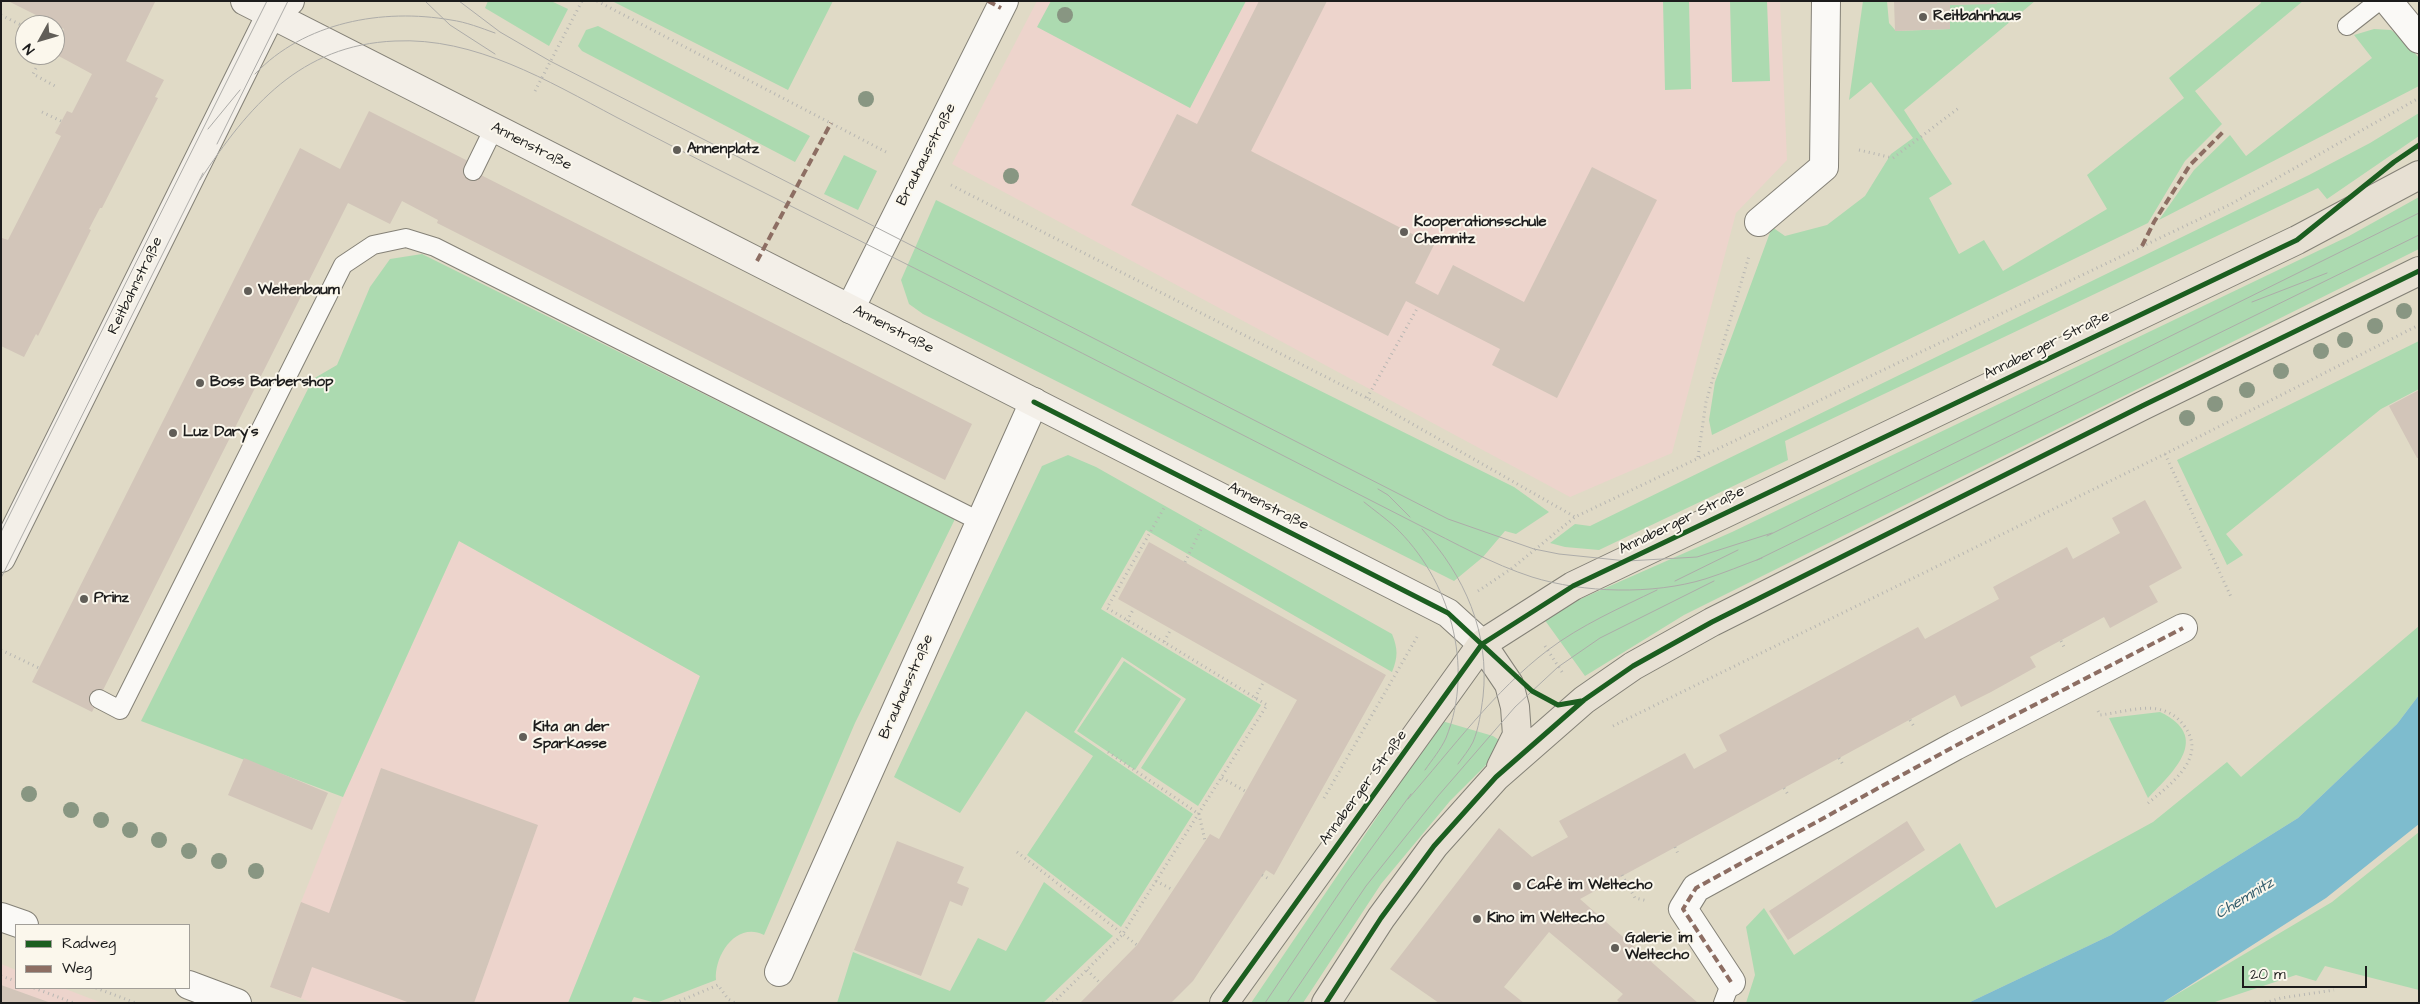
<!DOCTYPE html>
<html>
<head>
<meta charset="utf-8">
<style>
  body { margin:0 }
  #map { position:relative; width:2420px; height:1004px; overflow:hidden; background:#e0dac6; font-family:"Architects Daughter",sans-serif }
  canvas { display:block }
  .frame { position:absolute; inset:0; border:2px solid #1c1c1c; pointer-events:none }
  .legend { position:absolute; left:15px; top:924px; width:175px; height:65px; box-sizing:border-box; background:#fbf7ec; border:1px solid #a29f99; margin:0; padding:6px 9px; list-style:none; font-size:15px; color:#1c1c1c }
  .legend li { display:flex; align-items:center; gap:10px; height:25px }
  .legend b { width:25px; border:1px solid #a29f99 }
  .north { position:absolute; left:15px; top:15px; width:50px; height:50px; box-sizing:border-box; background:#fbf7ec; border:1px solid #a29f99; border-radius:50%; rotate:231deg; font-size:14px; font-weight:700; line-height:20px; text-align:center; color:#1c1c1c }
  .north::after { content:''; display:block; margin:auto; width:18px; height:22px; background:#615e58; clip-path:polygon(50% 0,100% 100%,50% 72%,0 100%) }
  .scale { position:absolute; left:2242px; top:966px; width:125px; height:22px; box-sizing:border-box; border:2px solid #1c1c1c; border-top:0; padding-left:6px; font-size:15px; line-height:18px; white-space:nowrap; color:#1c1c1c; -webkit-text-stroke:4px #fbf7ec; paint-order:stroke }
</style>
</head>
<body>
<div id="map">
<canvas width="2420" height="1004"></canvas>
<div class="frame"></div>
<ul class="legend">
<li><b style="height:6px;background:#1b5e20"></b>Radweg</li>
<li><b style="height:6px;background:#8d6e63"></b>Weg</li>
</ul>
<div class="north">N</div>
<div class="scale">20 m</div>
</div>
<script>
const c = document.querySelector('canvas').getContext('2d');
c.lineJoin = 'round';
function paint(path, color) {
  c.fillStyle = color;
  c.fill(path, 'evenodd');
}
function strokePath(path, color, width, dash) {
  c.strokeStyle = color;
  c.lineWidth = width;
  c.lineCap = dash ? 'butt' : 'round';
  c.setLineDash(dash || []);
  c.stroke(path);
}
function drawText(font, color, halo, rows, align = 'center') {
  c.font = font + ' "Architects Daughter",sans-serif';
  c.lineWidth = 4;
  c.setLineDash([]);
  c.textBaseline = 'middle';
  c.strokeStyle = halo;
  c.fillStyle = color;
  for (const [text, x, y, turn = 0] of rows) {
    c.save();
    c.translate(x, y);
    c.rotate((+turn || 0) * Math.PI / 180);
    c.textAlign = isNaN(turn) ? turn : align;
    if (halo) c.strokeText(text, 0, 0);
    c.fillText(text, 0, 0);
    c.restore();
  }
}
paint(new Path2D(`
  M 1037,1 L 1780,1 L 1787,160 L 1736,213 L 1672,453 L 1570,497 L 952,164 Z
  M 459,541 L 700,676 L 568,1003 L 313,1003 L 270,987 L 301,902 L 343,797 Z
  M 1,964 L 16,970 L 16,988 L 63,988 L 102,1003 L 1,1003 Z`), '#edd4cc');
paint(new Path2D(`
  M 488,1 L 551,1 L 568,9 L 549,46 L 485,8 Z
  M 612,1 L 833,1 L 788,90 Z
  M 1051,1 L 1246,1 L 1190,108 L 1037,27 Z
  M 1663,1 L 1689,1 L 1691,89 L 1665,90 Z
  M 1730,1 L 1767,1 L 1770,81 L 1732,82 Z
  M 1863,1 L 1887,1 L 1889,23 L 1896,31 L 1950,29 L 1950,5 L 2035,1 L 1904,110 L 1952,184 L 1929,198 L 1959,254 L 1984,240 L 2003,271 L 2107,209 L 2087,175 L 2184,98 L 2169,78 L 2261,3 L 2260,1 L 2303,1 L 2195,91 L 2222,124 L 2185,161 L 2148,223 L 1712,435 L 1709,420 L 1715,382 L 1772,227 L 1785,236 L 1827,225 L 1865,196 L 1891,154 L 1913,138 L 1871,82 L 1849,100 Z
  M 598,26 L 810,136 L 795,162 L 582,51 L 578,46 L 586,30 Z
  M 2374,29 L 2391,30 L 2403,39 L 2419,58 L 2419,86 L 2159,220 L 2194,170 L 2230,135 L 2246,156 L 2372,58 L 2354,35 Z
  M 2419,113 L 2419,136 L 2327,199 L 2318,188 L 1785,441 L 1788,460 L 1599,550 L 1565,547 L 1550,543 L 1575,524 L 1590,526 L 2309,175 L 2370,143 Z
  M 844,155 L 877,171 L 858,210 L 824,194 Z
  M 2419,197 L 2419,249 L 1684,615 L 1585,676 L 1544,619 L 1569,604 L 1732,532 L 2349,236 Z
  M 936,200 L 1514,487 L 1549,512 L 1516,534 L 1505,531 L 1483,557 L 1454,581 L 923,314 L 909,304 L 901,280 Z
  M 422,254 L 955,519 L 855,723 L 764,935 C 736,921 714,956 716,980 L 656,1003 L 634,997 L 631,1003 L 568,1003 L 700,676 L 459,541 L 343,797 L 141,721 L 313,379 L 337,365 L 370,287 L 390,259 Z
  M 2419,341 L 2419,389 L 2381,409 L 2226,534 L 2243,555 L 2227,565 L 2177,460 Z
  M 1068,455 L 1096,467 L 1392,634 C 1398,649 1398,657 1392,672 L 1146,530 L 1101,609 L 1261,705 L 1198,806 L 1141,768 L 1186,699 L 1122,657 L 1074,732 L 1193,814 L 1121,927 L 1027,855 L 1093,756 L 1026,711 L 960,813 L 894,777 L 1042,466 Z
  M 2419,626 L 2419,695 L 2397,724 L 2298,818 L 2111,935 L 1968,1003 L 1746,1003 L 1755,975 L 1746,927 L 1764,908 L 1794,955 L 1960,843 L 1996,908 L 2153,822 L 2227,762 L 2241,777 Z
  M 1124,661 L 1181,699 L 1135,770 L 1077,731 Z
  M 2160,712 C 2212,737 2174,771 2148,798 L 2109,718 Z
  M 1442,721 L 1493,736 L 1499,740 L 1498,753 L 1450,801 L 1381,884 L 1303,1003 L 1251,1003 Z
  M 2419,832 L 2419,990 L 2325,966 L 2316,981 L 2296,975 L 2212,1003 L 2162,1003 L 2332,902 Z
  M 1044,882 L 1113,936 L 1043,1003 L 837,1003 L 853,952 L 950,991 L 978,938 L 1006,951 Z`), '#acdab0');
paint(new Path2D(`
  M 2419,695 L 2419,824 L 2326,898 L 2162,1003 L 1968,1003 L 2111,935 L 2298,818 L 2397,724 Z`), '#7ebcce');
paint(new Path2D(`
  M 8,1 L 153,1 L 155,2 L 126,61 L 164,80 L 155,97 L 158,98 L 102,208 L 100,208 L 89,229 L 91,230 L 38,336 L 36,334 L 24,357 L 1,346 L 1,240 L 2,238 L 8,240 L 61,136 L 55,133 L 67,111 L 72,113 L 92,74 L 55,54 L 55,47 L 64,29 Z
  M 1259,1 L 1327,1 L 1251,151 L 1434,245 L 1415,283 L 1438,295 L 1453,265 L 1524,302 L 1592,167 L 1657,200 L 1557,398 L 1492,365 L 1500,349 L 1406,301 L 1388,336 L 1131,205 L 1177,114 L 1197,124 Z
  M 1894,1 L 1997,1 L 1997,4 L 1950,5 L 1950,29 L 1895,31 Z
  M 369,111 L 468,161 L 465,167 L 473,171 L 972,424 L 945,480 L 445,227 L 437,223 L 438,220 L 402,201 L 390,224 L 348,203 L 92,712 L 32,682 L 300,148 L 340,169 Z
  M 2419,390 L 2419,458 L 2417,458 L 2389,406 Z
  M 2145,500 L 2182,568 L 2149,586 L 2158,602 L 2110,628 L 2104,617 L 2030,657 L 2036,667 L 1991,692 L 1961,707 L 1955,695 L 1580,899 L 1698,1003 L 1620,1003 L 1617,1000 L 1623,994 L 1549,932 L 1504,987 L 1524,1003 L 1439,1003 L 1390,969 L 1499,828 L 1532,857 L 1568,837 L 1559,821 L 1685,753 L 1694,769 L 1727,751 L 1719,735 L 1918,627 L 1925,639 L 1999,599 L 1993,587 L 2067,547 L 2073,559 L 2120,533 L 2112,518 Z
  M 1149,542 L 1386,675 L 1274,875 L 1266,870 L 1193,981 L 1171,1003 L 1080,1003 L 1137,945 L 1210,834 L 1219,839 L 1297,700 L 1118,599 Z
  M 244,758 L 328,793 L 312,830 L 228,795 Z
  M 381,768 L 538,825 L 474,1003 L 410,1003 L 312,967 L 301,998 L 270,987 L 301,902 L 329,913 Z
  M 1907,821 L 1925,850 L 1788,940 L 1769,911 Z
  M 897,841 L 964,867 L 957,883 L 969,888 L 962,906 L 950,901 L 921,976 L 854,950 Z
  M 1,985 L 51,1003 L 1,1003 Z`), '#d2c5b9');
const lane = new Path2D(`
  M 2347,26 L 2379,1
  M 473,171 L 494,128
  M 99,699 L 120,710 L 343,265 L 373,245 L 406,238 L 435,247 L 981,522
  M 1723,1003 L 1731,982`);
const street = new Path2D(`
  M 2388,1 L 2419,39
  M 1759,222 L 1824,167 L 1826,1
  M 850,309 L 1004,1
  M 1,917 L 24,925
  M 779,972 L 1034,402
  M 1731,982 L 1683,909 L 1696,888 L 1955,746 L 2183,628
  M 189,985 L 237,1003`);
const secondary = new Path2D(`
  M 245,1 L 1448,613 L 1482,644
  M 1,558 L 271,14 L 290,1`);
const primary = new Path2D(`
  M 1482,644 L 1509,684 L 1515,707 L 1517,735 L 1501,767
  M 1224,1003 L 1482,644 L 1573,586 L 2297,240 L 2419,175
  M 1326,1003 L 1381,918 L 1434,846 L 1496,777 L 1584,700 L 1633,666 L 1712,622 L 2142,406 L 2419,271`);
strokePath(lane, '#848177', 20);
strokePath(street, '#848177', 30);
strokePath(secondary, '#848177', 30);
strokePath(primary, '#848177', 30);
strokePath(new Path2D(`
  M 597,1 L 888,153
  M 1,15 L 25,27
  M 55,30 L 57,26
  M 43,55 L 33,74 L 55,86
  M 535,91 L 582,1
  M 42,112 L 61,121
  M 1859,150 L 1893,158 L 1960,107
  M 951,185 L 1367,398 L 1575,517
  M 1367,398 L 1418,307
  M 2165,454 L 2232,599
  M 1698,457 L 1706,402 L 1749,256
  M 1185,562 L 1201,529
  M 1478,591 L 1511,569 L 1575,517 L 2231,204 L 2419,98
  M 1127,621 L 1134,608
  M 2061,641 L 2065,649
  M 1164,642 L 1107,608 L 1164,508
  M 1545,646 L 1562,672
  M 1,650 L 39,668
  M 1255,698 L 1264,681
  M 2098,711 L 2100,715 C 2118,713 2140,706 2157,709 C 2169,711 2178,717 2185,727 C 2208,759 2168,786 2147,804
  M 1910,720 L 1915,728
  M 1613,726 L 2165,454 L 2419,325
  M 1108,752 L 1199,814 L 1205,841
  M 1839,758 L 1844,766
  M 1222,778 L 1245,791
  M 1784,788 L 1789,796
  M 1324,798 L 1417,637
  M 1675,847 L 1679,856
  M 1017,852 L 1137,945
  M 1262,875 L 1269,879
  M 1622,875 L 1635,898 L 1648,901
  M 1156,881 L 1173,890
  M 1087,970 L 1100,983
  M 1,976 L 16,981
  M 34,988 L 74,1003
  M 96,988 L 136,1003
  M 675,1003 L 718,985 L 728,999 L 735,1003
  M 1053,1003 L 1122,935 L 1267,705 L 1164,642 L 1171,629
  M 2265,1003 L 2281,998 L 2334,990`), '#b7b6b2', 3, [1, 4]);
strokePath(lane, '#faf9f6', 18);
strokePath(street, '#faf9f6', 28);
strokePath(secondary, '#f3efe8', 28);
strokePath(primary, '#e7e0d3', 28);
strokePath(new Path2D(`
  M 425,1 L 450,25 L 495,54
  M 459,1 L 500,32 L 550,61 L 1448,519 L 1534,549 L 1559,554 L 1627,561 L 1697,557 L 1772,533
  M 255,74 C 304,22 383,8 451,20 C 466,22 481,28 495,33
  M 208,129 L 240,90
  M 217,144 L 288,1
  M 200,180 C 249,106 300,45 395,41 C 475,37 548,81 616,117 C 660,140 703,162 747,184 C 971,296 1194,410 1417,524 C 1455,543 1492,564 1532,577 C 1583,593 1653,595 1705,579 C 1724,573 1743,565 1762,558
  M 2252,302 L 2327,273
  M 1378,489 L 1388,495 L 1410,517
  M 1364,502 C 1374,510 1385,518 1394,526 C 1450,579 1475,666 1446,738 C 1441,749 1432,760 1425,770
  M 1422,529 C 1465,576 1490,633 1483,697 C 1481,711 1479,728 1473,742 C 1469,750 1463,757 1458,764
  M 1,532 L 267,1
  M 1767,536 L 2419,213
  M 1757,560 L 2419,235
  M 1,578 L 203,173
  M 1675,581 L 1738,550
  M 1408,799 C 1452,749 1494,691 1548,650 C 1581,625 1620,608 1657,590
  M 1265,1003 L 1346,883 L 1411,794
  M 1287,1003 L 1366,886 L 1438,796 L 1515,707 L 1558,667 L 1600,638 L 1714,581`), '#adaca9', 1);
strokePath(new Path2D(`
  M 988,1 L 1001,8
  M 2142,246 L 2154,222 L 2190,165 L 2225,130
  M 757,261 L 831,123
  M 1731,982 L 1683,909 L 1696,888 L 1955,746 L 2183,628`), '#8d6e63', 4, [8, 4]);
strokePath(new Path2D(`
  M 1034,402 L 1448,613 L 1532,691 L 1558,705 L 1581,701
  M 1224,1003 L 1482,644 L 1573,586 L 2297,240 L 2394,162 L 2419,145
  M 1326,1003 L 1381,918 L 1434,846 L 1496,777 L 1584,700 L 1633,666 L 1712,622 L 2142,406 L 2419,271`), '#1b5e20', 5);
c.fillStyle = '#889682';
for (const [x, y] of [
  [1065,15],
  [866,99],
  [1011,176],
  [2404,311],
  [2375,326],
  [2345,340],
  [2321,351],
  [2281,371],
  [2247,390],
  [2215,404],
  [2187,418],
  [29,794],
  [71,810],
  [101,820],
  [130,830],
  [159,840],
  [189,851],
  [219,861],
  [256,871]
]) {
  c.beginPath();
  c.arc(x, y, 8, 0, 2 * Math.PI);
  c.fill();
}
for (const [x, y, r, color] of [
  [1923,17,5,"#615e58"],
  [677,150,5,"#615e58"],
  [1404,232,5,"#615e58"],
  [248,291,5,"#615e58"],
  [200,383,5,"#615e58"],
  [173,433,5,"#615e58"],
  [84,599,5,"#615e58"],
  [523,737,5,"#615e58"],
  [1517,886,5,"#615e58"],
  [1477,919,5,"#615e58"],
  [1615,948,5,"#615e58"]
]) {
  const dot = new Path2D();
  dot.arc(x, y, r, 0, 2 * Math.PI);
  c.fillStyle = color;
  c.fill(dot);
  strokePath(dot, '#fbf7ec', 2);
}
drawText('bold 15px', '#1c1c1c', '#fbf7ec', [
  ["Reitbahnhaus",1933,17],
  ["Annenplatz",687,150],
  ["Kooperationsschule",1414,223],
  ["Chemnitz",1414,240],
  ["Weltenbaum",258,291],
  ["Boss Barbershop",210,383],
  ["Luz Dary´s",183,433],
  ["Prinz",94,599],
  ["Kita an der",533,728],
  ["Sparkasse",533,745],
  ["Café im Weltecho",1527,886],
  ["Kino im Weltecho",1487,919],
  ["Galerie im",1625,939],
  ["Weltecho",1625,956]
], 'left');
drawText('15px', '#1c1c1c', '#fbf7ec', [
  ["Annenstraße",531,147,27],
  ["Brauhausstraße",927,155,-63],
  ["Reitbahnstraße",136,286,-64],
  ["Annenstraße",893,330,27],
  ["Annaberger Straße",2047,346,-26],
  ["Annenstraße",1268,507,27],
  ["Annaberger Straße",1682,521,-26],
  ["Brauhausstraße",907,687,-66],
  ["Annaberger Straße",1364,788,-54]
]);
drawText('italic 16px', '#355e6d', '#fbf7ec', [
  ["Chemnitz",2245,899,-31]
]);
</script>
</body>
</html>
